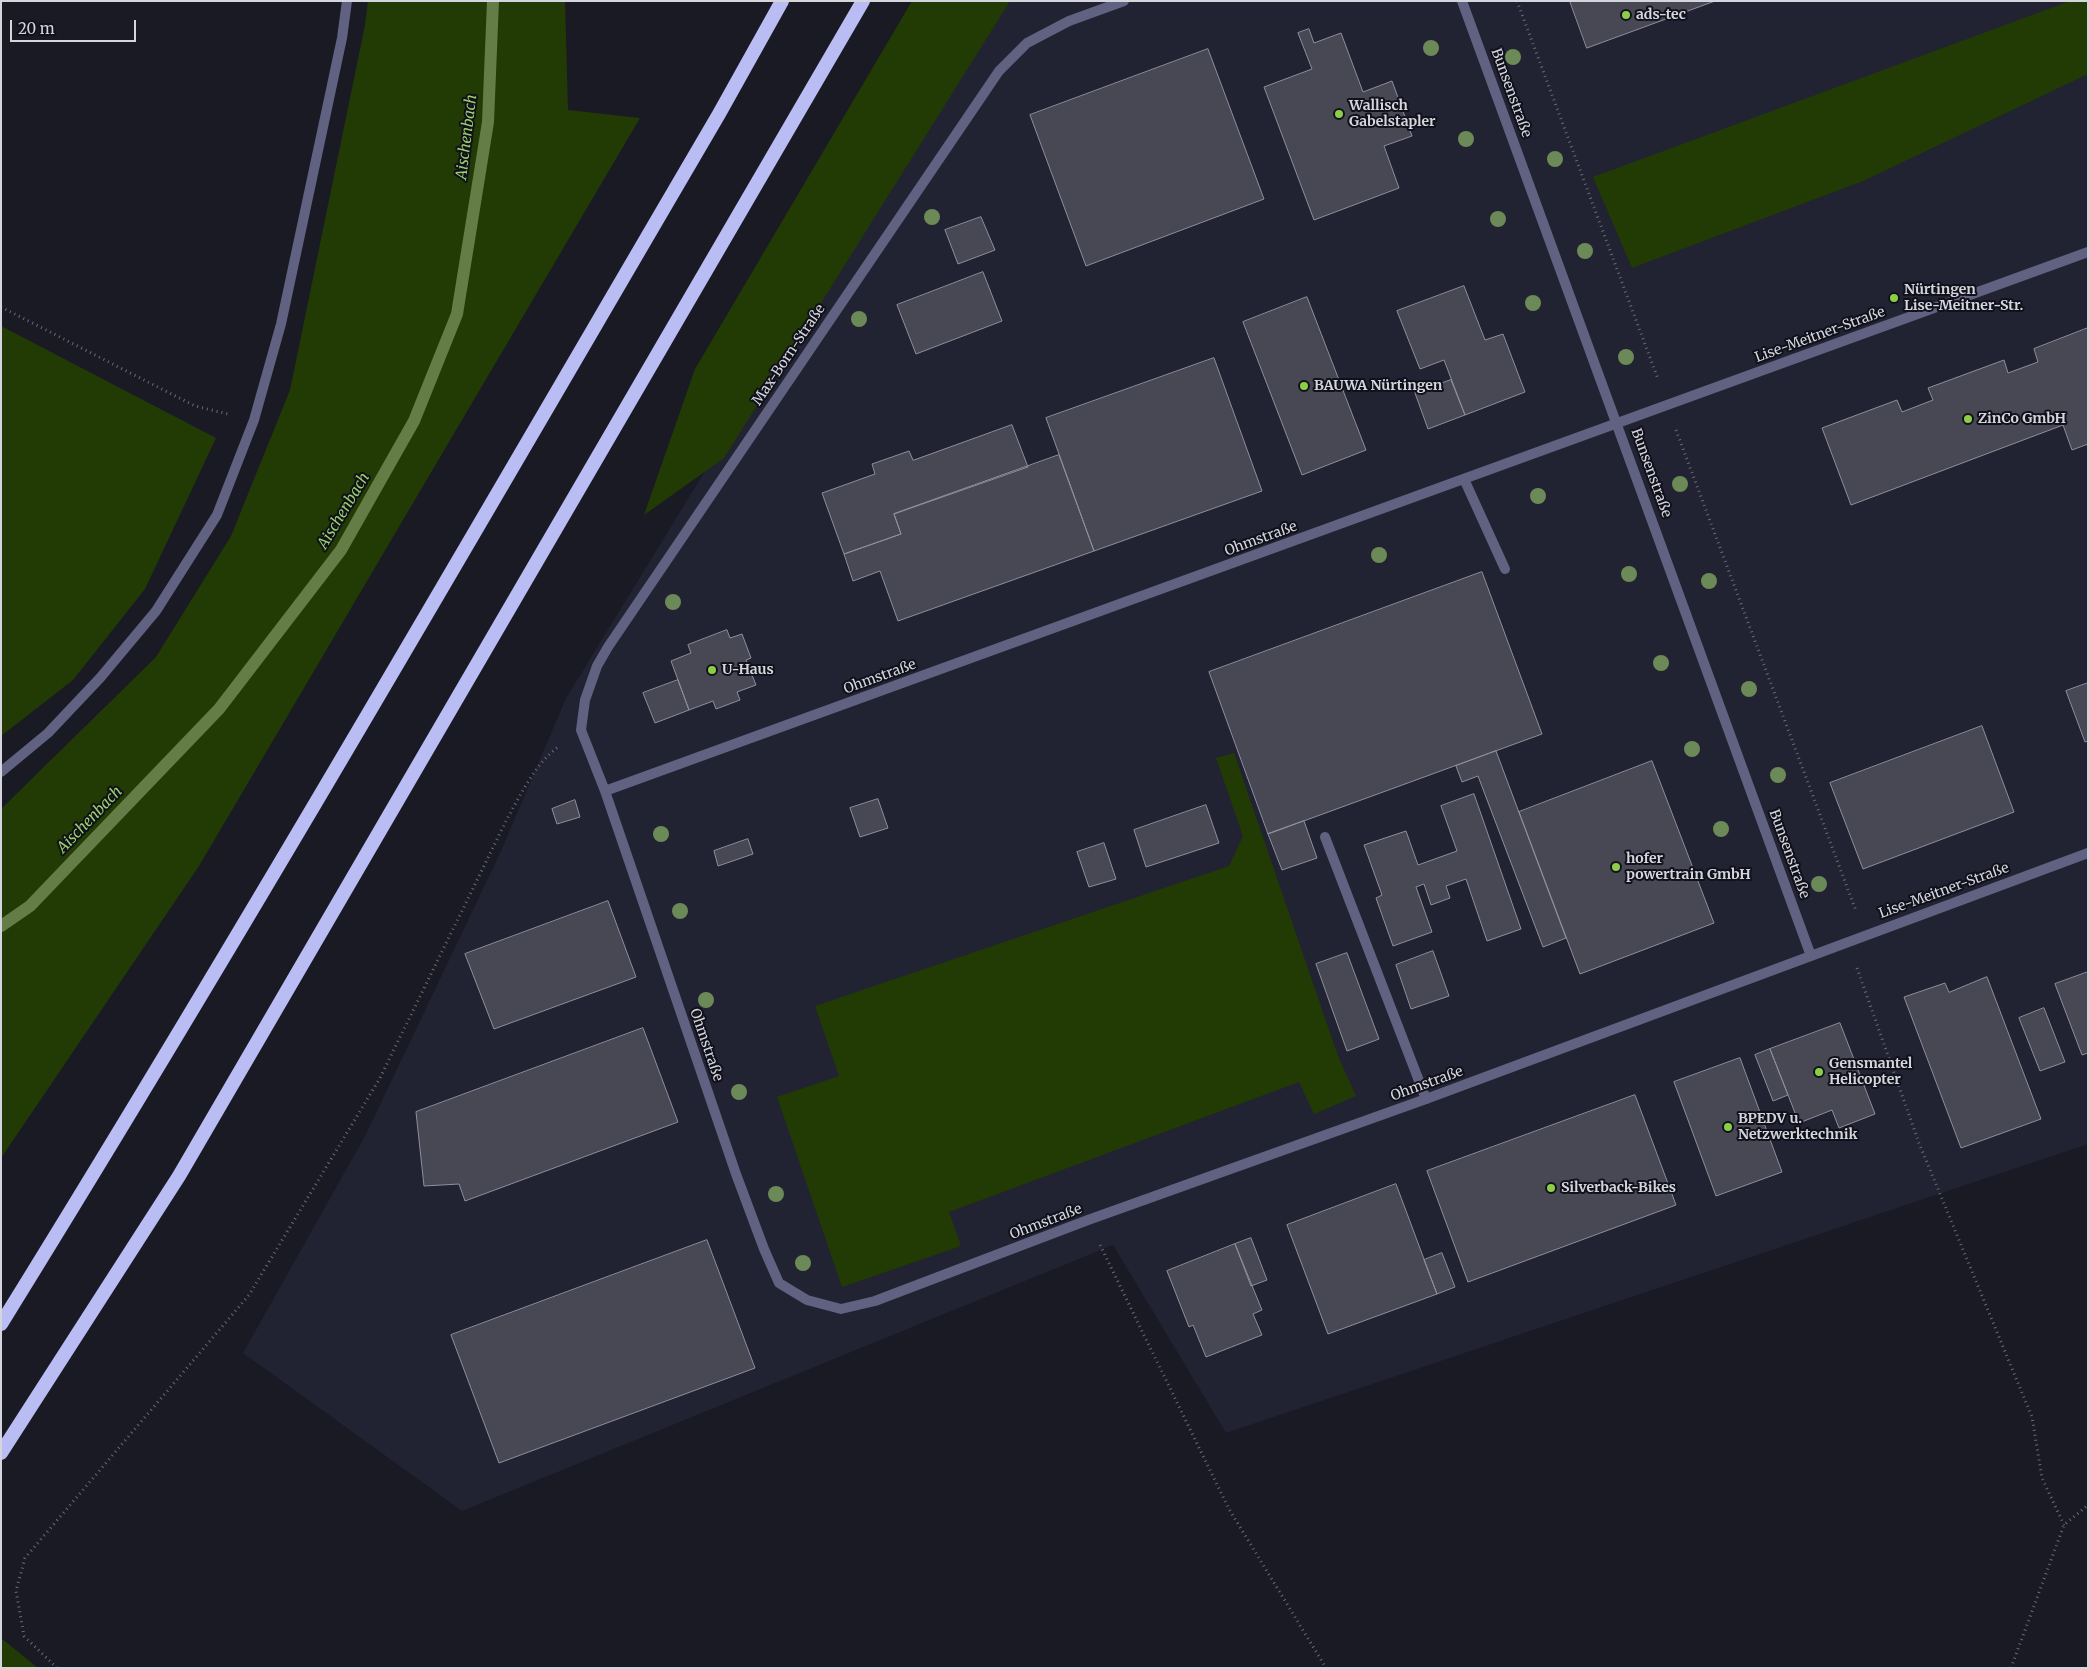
<!DOCTYPE html>
<html>
<head>
<meta charset="utf-8">
<style>
  body { margin:0 }
  #map { position:relative; width:2089px; height:1669px; overflow:hidden; background:#191a24; font-family:Merriweather,serif }
  canvas { display:block }
  .frame { position:absolute; inset:0; border:2px solid #d5d6dd; pointer-events:none }
  .scale { position:absolute; left:10px; top:20px; width:126px; height:22px; box-sizing:border-box; border:2px solid #d5d6dd; border-top:0; padding-left:6px; font-size:15px; line-height:18px; white-space:nowrap; color:#d5d6dd; -webkit-text-stroke:4px #10111b; paint-order:stroke }
</style>
</head>
<body>
<div id="map">
<canvas width="2089" height="1669"></canvas>
<div class="frame"></div>
<div class="scale">20 m</div>
</div>
<script>
const c = document.querySelector('canvas').getContext('2d');
c.lineJoin = 'round';
function paint(path, color) {
  c.fillStyle = color;
  c.fill(path, 'evenodd');
}
function strokePath(path, color, width, dash) {
  c.strokeStyle = color;
  c.lineWidth = width;
  c.lineCap = dash ? 'butt' : 'round';
  c.setLineDash(dash || []);
  c.stroke(path);
}
function drawText(font, color, halo, rows, align = 'center') {
  c.font = font + ' Merriweather,serif';
  c.lineWidth = 4;
  c.setLineDash([]);
  c.textBaseline = 'middle';
  c.strokeStyle = halo;
  c.fillStyle = color;
  for (const [text, x, y, turn = 0] of rows) {
    c.save();
    c.translate(x, y);
    c.rotate((+turn || 0) * Math.PI / 180);
    c.textAlign = isNaN(turn) ? turn : align;
    if (halo) c.strokeText(text, 0, 0);
    c.fillText(text, 0, 0);
    c.restore();
  }
}
paint(new Path2D(`
  M 993,1 L 2088,1 L 2088,1144 L 1226,1433 L 1113,1245 L 462,1511 L 243,1353 L 365,1136 L 501,851 L 566,698 Z`), '#212232');
paint(new Path2D(`
  M 368,1 L 565,1 L 568,110 L 640,118 L 199,866 L 1,1158 L 1,809 L 156,657 L 231,536 L 290,390 L 365,25 Z
  M 912,1 L 1010,1 L 724,458 L 644,515 L 695,369 Z
  M 2070,1 L 2088,1 L 2088,74 L 1863,181 L 1632,268 L 1593,177 Z
  M 1,326 L 216,438 L 145,589 L 73,680 L 1,736 Z
  M 1234,753 L 1338,1056 L 1356,1096 L 1314,1114 L 1299,1082 L 949,1212 L 961,1246 L 842,1287 L 777,1097 L 839,1076 L 815,1006 L 1229,866 L 1243,836 L 1216,758 Z
  M 1,1638 L 38,1668 L 1,1668 Z`), '#223b05');
strokePath(new Path2D(`
  M 1,926 L 30,906 L 219,709 L 341,550 L 414,421 L 457,314 L 488,122 L 493,1`), '#647c45', 12);
const building = new Path2D(`
  M 1570,1 L 1715,1 L 1587,48 Z
  M 1309,29 L 1314,43 L 1341,33 L 1363,92 L 1392,81 L 1412,136 L 1384,146 L 1399,188 L 1314,220 L 1264,87 L 1312,69 L 1298,33 Z
  M 1208,49 L 1264,199 L 1086,266 L 1030,115 Z
  M 981,217 L 995,250 L 958,264 L 945,230 Z
  M 983,272 L 1002,321 L 916,354 L 897,305 Z
  M 1464,286 L 1485,340 L 1503,334 L 1525,392 L 1465,415 L 1444,360 L 1420,369 L 1397,311 Z
  M 1307,297 L 1366,450 L 1302,475 L 1243,322 Z
  M 2088,328 L 2088,444 L 2072,450 L 2063,425 L 1851,505 L 1822,428 L 1897,400 L 1902,412 L 1933,400 L 1928,388 L 2004,360 L 2008,373 L 2038,362 L 2034,349 Z
  M 1214,358 L 1262,491 L 1094,551 L 1046,418 Z
  M 1451,380 L 1465,415 L 1428,429 L 1415,393 Z
  M 1012,425 L 1028,467 L 894,514 L 901,534 L 844,554 L 822,493 L 875,474 L 872,464 L 909,451 L 913,460 Z
  M 1059,455 L 1094,551 L 898,621 L 880,571 L 853,581 L 844,554 L 901,534 L 894,514 Z
  M 1482,572 L 1542,734 L 1268,834 L 1209,672 Z
  M 727,630 L 730,638 L 742,634 L 751,658 L 746,660 L 756,685 L 737,692 L 740,700 L 716,709 L 713,701 L 689,710 L 671,661 L 691,653 L 688,645 Z
  M 678,680 L 689,710 L 655,723 L 643,693 Z
  M 2088,683 L 2088,741 L 2085,742 L 2066,691 Z
  M 1982,726 L 2014,812 L 1863,869 L 1830,783 Z
  M 1496,751 L 1566,938 L 1543,947 L 1478,776 L 1462,782 L 1456,766 Z
  M 1652,761 L 1714,923 L 1580,974 L 1519,812 Z
  M 1474,794 L 1521,929 L 1487,941 L 1466,879 L 1446,886 L 1450,898 L 1431,905 L 1424,884 L 1416,887 L 1432,932 L 1393,946 L 1376,898 L 1382,895 L 1364,845 L 1406,831 L 1418,865 L 1457,851 L 1441,806 Z
  M 878,799 L 888,828 L 860,837 L 850,808 Z
  M 575,800 L 580,817 L 557,824 L 552,809 Z
  M 1206,805 L 1219,843 L 1146,867 L 1134,830 Z
  M 1304,821 L 1317,858 L 1282,870 L 1268,834 Z
  M 748,839 L 753,854 L 718,866 L 714,851 Z
  M 1104,843 L 1116,879 L 1089,887 L 1077,852 Z
  M 608,901 L 636,977 L 494,1029 L 465,954 Z
  M 1433,951 L 1449,996 L 1411,1009 L 1396,965 Z
  M 1347,953 L 1379,1039 L 1347,1051 L 1316,964 Z
  M 2088,972 L 2088,1053 L 2082,1055 L 2055,984 Z
  M 1987,977 L 2041,1119 L 1961,1148 L 1904,997 L 1945,983 L 1949,992 Z
  M 2044,1008 L 2065,1062 L 2040,1071 L 2019,1018 Z
  M 1840,1023 L 1875,1114 L 1839,1128 L 1832,1110 L 1799,1123 L 1770,1049 Z
  M 643,1028 L 678,1122 L 465,1201 L 459,1184 L 424,1186 L 416,1112 Z
  M 1770,1049 L 1788,1095 L 1773,1101 L 1755,1055 Z
  M 1740,1058 L 1782,1172 L 1716,1196 L 1674,1082 Z
  M 1635,1095 L 1676,1205 L 1468,1282 L 1427,1171 Z
  M 1396,1184 L 1437,1294 L 1328,1334 L 1287,1225 Z
  M 1251,1238 L 1267,1280 L 1251,1286 L 1235,1244 Z
  M 707,1240 L 755,1368 L 499,1463 L 451,1335 Z
  M 1235,1244 L 1262,1310 L 1253,1314 L 1262,1335 L 1206,1357 L 1193,1325 L 1189,1327 L 1167,1271 Z
  M 1442,1253 L 1455,1287 L 1437,1294 L 1424,1260 Z`);
paint(building, '#474854');
strokePath(building, '#8e8f9c', 1);
strokePath(new Path2D(`
  M 1517,1 L 1658,379
  M 1,307 L 195,406 L 228,414
  M 1676,430 L 1856,911
  M 1857,968 L 1919,1143 L 2032,1417 L 2042,1478 L 2064,1525
  M 1100,1245 L 1229,1509 L 1326,1668
  M 57,1668 L 24,1636 L 16,1591 L 25,1558 L 249,1295 L 380,1078 L 507,819 C 521,794 535,764 558,747
  M 2011,1668 L 2064,1525 L 2088,1505`), '#6a6b74', 3, [1, 4]);
strokePath(new Path2D(`
  M 1464,479 L 1505,569
  M 1325,837 L 1426,1099`), '#616282', 10);
strokePath(new Path2D(`
  M 1462,1 L 1811,956
  M 2088,252 L 605,791 L 736,1174 L 764,1249 L 779,1283 L 807,1300 L 841,1309 L 875,1301 L 1088,1220 L 1426,1099 L 2088,853
  M 1,772 L 48,733 L 100,678 L 156,611 L 217,515 L 254,420 L 281,324 L 342,38 L 347,1
  M 605,791 L 581,730 L 585,700 L 597,666 L 608,647 L 999,71 L 1027,43 L 1069,21 L 1124,1`), '#616282', 10);
strokePath(new Path2D(`
  M 1,1324 C 248,925 482,519 719,114 L 782,1
  M 1,1453 L 179,1176 L 863,1`), '#babcf4', 14);
c.fillStyle = '#6c8a57';
for (const [x, y] of [
  [1431,48],
  [1513,57],
  [1466,139],
  [1555,159],
  [932,217],
  [1498,219],
  [1585,251],
  [1533,303],
  [859,319],
  [1626,357],
  [1680,484],
  [1538,496],
  [1379,555],
  [1629,574],
  [1709,581],
  [673,602],
  [1661,663],
  [1749,689],
  [1692,749],
  [1778,775],
  [1721,829],
  [661,834],
  [1819,884],
  [680,911],
  [706,1000],
  [739,1092],
  [776,1194],
  [803,1263]
]) {
  c.beginPath();
  c.arc(x, y, 8, 0, 2 * Math.PI);
  c.fill();
}
for (const [x, y, r, color] of [
  [1626,15,5,"#8cce45"],
  [1339,114,5,"#8cce45"],
  [1894,298,5,"#8cce45"],
  [1304,386,5,"#8cce45"],
  [1968,419,5,"#8cce45"],
  [712,670,5,"#8cce45"],
  [1616,867,5,"#8cce45"],
  [1819,1072,5,"#8cce45"],
  [1728,1127,5,"#8cce45"],
  [1551,1188,5,"#8cce45"]
]) {
  const dot = new Path2D();
  dot.arc(x, y, r, 0, 2 * Math.PI);
  c.fillStyle = color;
  c.fill(dot);
  strokePath(dot, '#10111b', 2);
}
drawText('bold 14px', '#d5d6dd', '#10111b', [
  ["ads-tec",1636,15],
  ["Wallisch",1349,106],
  ["Gabelstapler",1349,122],
  ["Nürtingen",1904,290],
  ["Lise-Meitner-Str.",1904,306],
  ["BAUWA Nürtingen",1314,386],
  ["ZinCo GmbH",1978,419],
  ["U-Haus",722,670],
  ["hofer",1626,859],
  ["powertrain GmbH",1626,875],
  ["Gensmantel",1829,1064],
  ["Helicopter",1829,1080],
  ["BPEDV u.",1738,1119],
  ["Netzwerktechnik",1738,1135],
  ["Silverback-Bikes",1561,1188]
], 'left');
drawText('14px', '#d5d6dd', '#10111b', [
  ["Bunsenstraße",1511,93,70],
  ["Lise-Meitner-Straße",1820,335,-20],
  ["Max-Born-Straße",789,355,-56],
  ["Bunsenstraße",1651,473,70],
  ["Ohmstraße",1261,539,-20],
  ["Ohmstraße",880,677,-20],
  ["Bunsenstraße",1789,854,70],
  ["Lise-Meitner-Straße",1944,891,-20],
  ["Ohmstraße",706,1045,71],
  ["Ohmstraße",1427,1084,-20],
  ["Ohmstraße",1046,1222,-21]
]);
drawText('italic 15px', '#9dd16d', '#10111b', [
  ["Aischenbach",467,137,-83],
  ["Aischenbach",344,511,-59],
  ["Aischenbach",90,820,-46]
]);
</script>
</body>
</html>
